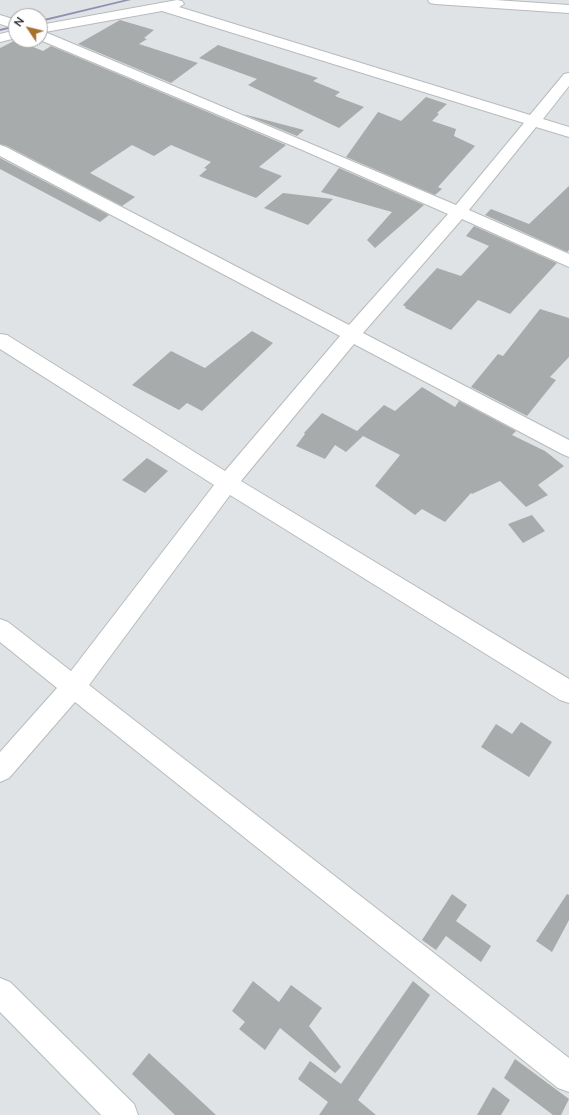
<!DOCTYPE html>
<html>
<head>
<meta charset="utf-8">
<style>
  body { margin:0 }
  #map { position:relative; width:569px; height:1115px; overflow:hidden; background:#dfe3e5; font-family:Mulish,sans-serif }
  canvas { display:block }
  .north { position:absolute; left:8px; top:8px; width:40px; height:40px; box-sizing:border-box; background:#fff; border:1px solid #a2a2a3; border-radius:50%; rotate:305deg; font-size:11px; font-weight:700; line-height:16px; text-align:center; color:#161718 }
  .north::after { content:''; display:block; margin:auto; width:14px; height:18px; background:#a8712d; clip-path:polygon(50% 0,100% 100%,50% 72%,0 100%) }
</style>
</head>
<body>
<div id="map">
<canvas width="569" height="1115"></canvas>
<div class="north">N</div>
</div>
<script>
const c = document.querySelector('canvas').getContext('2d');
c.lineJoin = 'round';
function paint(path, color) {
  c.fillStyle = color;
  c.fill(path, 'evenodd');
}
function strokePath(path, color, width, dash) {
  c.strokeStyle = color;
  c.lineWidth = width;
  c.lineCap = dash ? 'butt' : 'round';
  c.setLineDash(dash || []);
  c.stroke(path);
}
paint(new Path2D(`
  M 124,0 L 131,0 L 40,22 L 40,20 Z
  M 16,25 L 16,27 L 0,31 L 0,29 Z`), '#908fb3');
paint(new Path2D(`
  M 120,20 L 154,30 L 144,38 L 147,39 L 139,44 L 198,63 L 171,83 L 78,44 Z
  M 16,40 L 43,51 L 51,46 L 286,145 L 259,167 L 282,176 L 256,198 L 199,176 L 207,169 L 204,168 L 211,162 L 171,145 L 154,156 L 132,145 L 90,173 L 135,197 L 122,206 L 7,146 L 0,144 L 0,48 Z
  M 218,45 L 318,78 L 313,81 L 340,92 L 335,96 L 364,107 L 339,128 L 248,85 L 257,79 L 199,58 Z
  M 426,97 L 447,104 L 437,113 L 439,114 L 432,121 L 456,129 L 454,136 L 475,146 L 438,187 L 442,189 L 435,195 L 346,157 L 378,112 L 401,121 Z
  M 243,114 L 304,130 L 297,136 Z
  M 0,158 L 109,215 L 100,222 L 0,169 Z
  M 339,168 L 424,205 L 375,248 L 367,240 L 392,212 L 321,192 Z
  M 569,186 L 569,250 L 567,252 L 485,215 L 491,209 L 529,224 Z
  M 283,193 L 333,199 L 308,225 L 264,208 Z
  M 474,226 L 557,263 L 510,314 L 478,300 L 451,330 L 405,308 L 406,307 L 403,305 L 437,268 L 461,276 L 489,246 L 466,236 Z
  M 540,309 L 569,318 L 569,357 L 550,377 L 556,380 L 527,416 L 471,387 L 498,354 L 503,356 Z
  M 252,331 L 273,343 L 202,411 L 187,403 L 179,410 L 132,385 L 171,351 L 205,368 Z
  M 422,387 L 455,407 L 459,401 L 516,431 L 512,435 L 545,451 L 564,466 L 538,485 L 548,495 L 526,507 L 500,481 L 472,494 L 471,493 L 445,522 L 422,509 L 415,515 L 375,486 L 400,455 L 363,436 L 346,452 L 335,445 L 325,459 L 296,446 L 305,434 L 304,433 L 322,413 L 357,431 L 384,405 L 395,411 Z
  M 147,458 L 168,471 L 145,493 L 122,480 Z
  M 532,515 L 545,531 L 523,543 L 508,524 Z
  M 521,722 L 552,742 L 529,777 L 481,747 L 496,724 L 512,734 Z
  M 452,894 L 467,905 L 456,921 L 491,946 L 481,962 L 446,936 L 436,950 L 422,940 Z
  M 567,894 L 569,895 L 569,920 L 552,952 L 536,941 Z
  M 253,981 L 279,1002 L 291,985 L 322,1008 L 309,1026 L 341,1067 L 335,1073 L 280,1028 L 265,1050 L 239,1029 L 245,1022 L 232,1011 Z
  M 413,981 L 430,995 L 358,1100 L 376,1115 L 319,1115 L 328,1102 L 298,1079 L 310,1061 L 341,1084 Z
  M 149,1053 L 216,1115 L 175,1115 L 132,1074 Z
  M 515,1059 L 569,1099 L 561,1115 L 553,1115 L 504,1078 Z
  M 493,1087 L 510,1100 L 501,1115 L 477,1115 Z`), '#a7abab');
const minor = new Path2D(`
  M 177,0 L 182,1 L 184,4 L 179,7 L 530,115 L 564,74 L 569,73 L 569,86 L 543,119 L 569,127 L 569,137 L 536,127 L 469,210 L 569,254 L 569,267 L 462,219 L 363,333 L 569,440 L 569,457 L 562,454 L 354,344 L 241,481 L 569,679 L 569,703 L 560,700 L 230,495 L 89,685 L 569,1058 L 569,1092 L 558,1088 L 75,702 L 9,778 L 0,782 L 0,752 L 57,688 L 0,642 L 0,619 L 8,622 L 71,671 L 214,485 L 0,349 L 0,334 L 7,335 L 225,471 L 340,336 L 0,156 L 0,145 L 6,147 L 349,325 L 448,214 L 300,149 L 40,40 L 40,25 ZM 162,11 L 524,123 L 456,205 L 45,32 Z
  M 0,15 L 16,20 L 16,29 L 0,24 Z
  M 16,30 L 16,38 L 0,42 L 0,34 Z
  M 0,978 L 10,982 L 134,1104 L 138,1115 L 101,1115 L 0,1012 Z`);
const secondary = new Path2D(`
  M 428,0 L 495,0 L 569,5 L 569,13 L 435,4 L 430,3 Z`);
strokePath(minor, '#b7bbbc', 2);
strokePath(secondary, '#b7bbbc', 2);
paint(minor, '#fff');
paint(secondary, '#fff');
</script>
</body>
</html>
